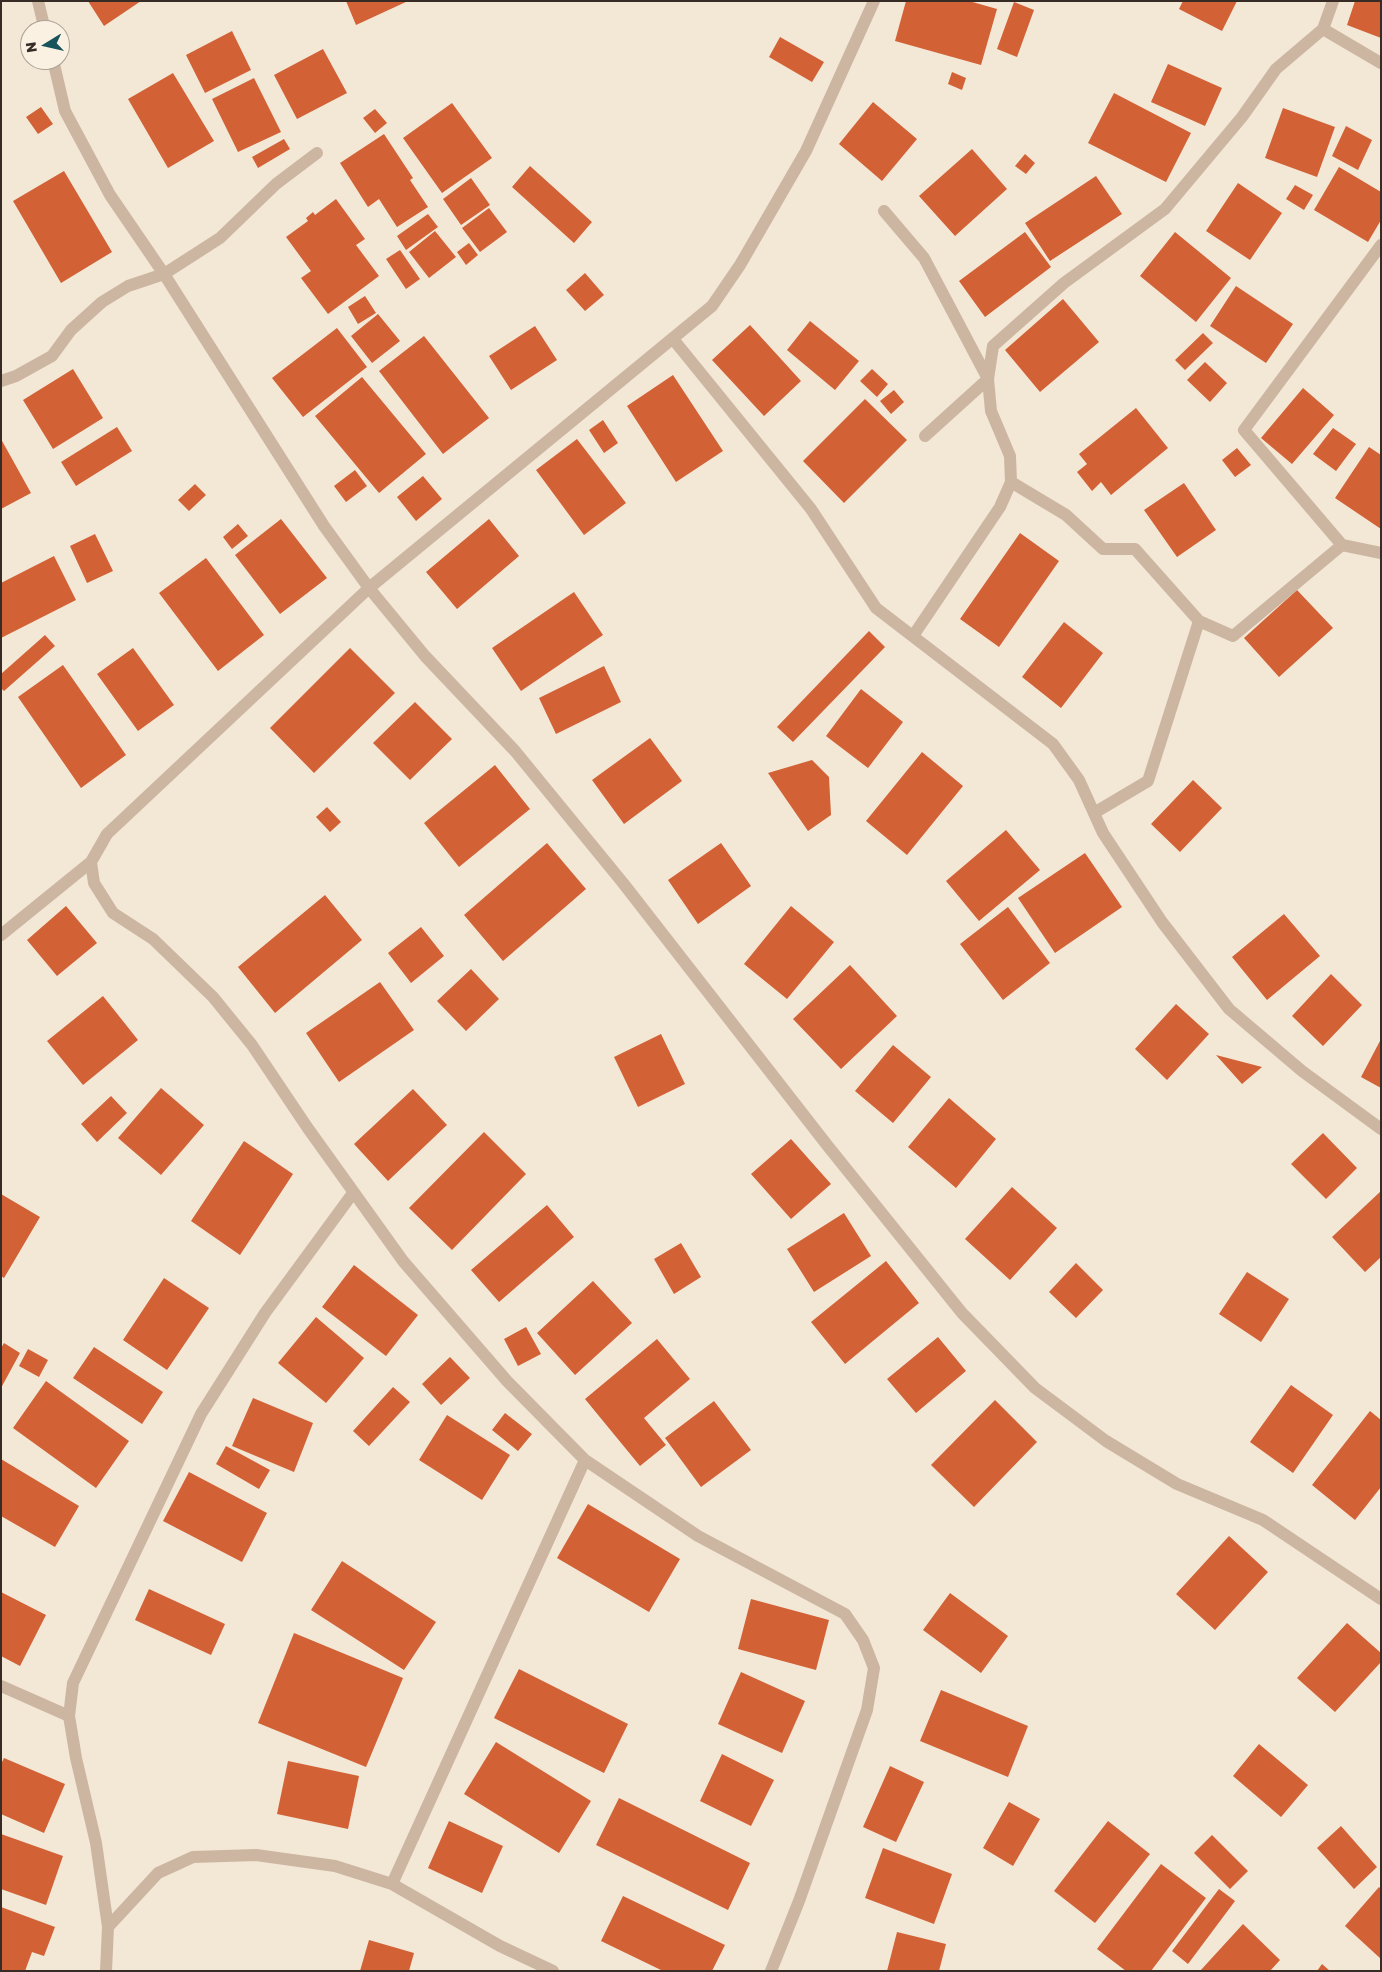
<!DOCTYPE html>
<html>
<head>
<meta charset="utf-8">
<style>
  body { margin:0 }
  #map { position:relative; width:1382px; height:1972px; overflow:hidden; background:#f3e7d6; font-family:"Golos Text",sans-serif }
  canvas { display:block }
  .frame { position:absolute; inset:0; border:2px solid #362b25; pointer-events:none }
  .north { position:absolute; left:20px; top:20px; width:50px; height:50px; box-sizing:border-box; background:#fbf1e3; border:1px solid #aca297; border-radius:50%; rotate:261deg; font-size:14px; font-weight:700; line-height:20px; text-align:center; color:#362b25 }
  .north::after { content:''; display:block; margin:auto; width:18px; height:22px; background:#17545b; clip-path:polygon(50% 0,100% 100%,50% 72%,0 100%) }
</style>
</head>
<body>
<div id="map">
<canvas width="1382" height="1972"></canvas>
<div class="frame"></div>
<div class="north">N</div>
</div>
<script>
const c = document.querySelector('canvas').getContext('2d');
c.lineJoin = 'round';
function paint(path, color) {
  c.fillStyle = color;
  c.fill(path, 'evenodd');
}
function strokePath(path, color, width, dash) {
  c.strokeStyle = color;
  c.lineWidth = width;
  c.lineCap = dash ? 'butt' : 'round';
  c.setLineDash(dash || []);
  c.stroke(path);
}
paint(new Path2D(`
  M 88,1 L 141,1 L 104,26 Z
  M 346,1 L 408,1 L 356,25 Z
  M 906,1 L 969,1 L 997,9 L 981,65 L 895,41 Z
  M 1183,1 L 1237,1 L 1222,31 L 1179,9 Z
  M 1355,1 L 1381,1 L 1381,38 L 1347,25 Z
  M 1014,2 L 1034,10 L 1017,57 L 997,49 Z
  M 232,31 L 251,70 L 205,93 L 186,55 Z
  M 780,37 L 824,62 L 812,82 L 769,57 Z
  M 323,49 L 347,93 L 297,119 L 274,75 Z
  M 1168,64 L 1222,88 L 1205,126 L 1151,102 Z
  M 952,72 L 966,78 L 962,90 L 948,84 Z
  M 173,73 L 214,141 L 168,168 L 128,99 Z
  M 254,78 L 281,132 L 238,152 L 212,99 Z
  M 1114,93 L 1191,133 L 1166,182 L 1088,143 Z
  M 873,102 L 917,139 L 882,181 L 839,144 Z
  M 452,103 L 492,158 L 442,193 L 403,138 Z
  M 41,107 L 53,124 L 38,134 L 26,117 Z
  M 1283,108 L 1335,127 L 1317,177 L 1265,158 Z
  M 375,109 L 387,123 L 375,133 L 363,118 Z
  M 1346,126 L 1372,140 L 1358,170 L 1332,156 Z
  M 384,134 L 413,178 L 410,180 L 428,207 L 397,227 L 379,199 L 368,207 L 340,163 Z
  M 284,139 L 290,149 L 258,168 L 252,157 Z
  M 972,149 L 1007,189 L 955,236 L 919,196 Z
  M 1025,154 L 1035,163 L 1026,174 L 1015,166 Z
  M 530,166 L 592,222 L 574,243 L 512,187 Z
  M 1339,167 L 1381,192 L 1381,220 L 1368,242 L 1314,210 Z
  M 64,171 L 112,252 L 61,283 L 13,201 Z
  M 1096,176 L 1122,214 L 1050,261 L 1025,223 Z
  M 471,178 L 490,205 L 461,225 L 443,199 Z
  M 1238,183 L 1282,213 L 1250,260 L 1206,231 Z
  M 1295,185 L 1313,195 L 1304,210 L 1286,199 Z
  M 336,199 L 365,239 L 356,245 L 379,276 L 328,314 L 301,278 L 311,271 L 286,237 L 308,221 L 306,218 L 313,212 L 315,215 Z
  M 489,208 L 507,232 L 480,252 L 462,228 Z
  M 428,214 L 438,227 L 406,250 L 397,236 Z
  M 435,231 L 456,257 L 429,278 L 409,252 Z
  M 1025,232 L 1051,267 L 985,317 L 959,281 Z
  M 1175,232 L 1231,278 L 1196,322 L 1140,276 Z
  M 469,243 L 478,255 L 466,265 L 457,252 Z
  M 400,250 L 420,279 L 406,289 L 386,259 Z
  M 585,273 L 604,295 L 585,311 L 566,290 Z
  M 1236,286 L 1293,324 L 1266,363 L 1210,326 Z
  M 365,296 L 376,313 L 358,324 L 348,307 Z
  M 1063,299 L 1099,342 L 1040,392 L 1005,350 Z
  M 378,314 L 400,341 L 372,363 L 351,336 Z
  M 810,321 L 859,361 L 835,390 L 787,350 Z
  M 750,325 L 801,381 L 764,416 L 712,360 Z
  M 535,326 L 557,360 L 511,390 L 489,356 Z
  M 337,328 L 367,367 L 303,417 L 272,378 Z
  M 1203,333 L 1213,343 L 1185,370 L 1175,360 Z
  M 424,336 L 489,418 L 443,454 L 379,371 Z
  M 1205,362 L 1227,383 L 1210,402 L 1187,380 Z
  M 73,369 L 103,418 L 53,449 L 23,400 Z
  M 872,369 L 888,384 L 877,397 L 860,381 Z
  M 673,375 L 723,451 L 676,482 L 627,406 Z
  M 362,377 L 426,454 L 379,493 L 315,416 Z
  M 1303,388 L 1334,415 L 1292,464 L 1261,438 Z
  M 894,390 L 904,402 L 891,414 L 880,401 Z
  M 865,399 L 907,440 L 844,503 L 803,461 Z
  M 1136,408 L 1168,448 L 1111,495 L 1101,482 L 1092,491 L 1077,472 L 1087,464 L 1079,454 Z
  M 603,420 L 618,443 L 604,453 L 589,430 Z
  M 117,427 L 132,451 L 76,486 L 61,462 Z
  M 1333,428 L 1356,444 L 1336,471 L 1313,454 Z
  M 1,439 L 31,493 L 1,509 Z
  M 577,439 L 626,503 L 584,535 L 536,470 Z
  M 1369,447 L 1381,455 L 1381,529 L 1335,498 Z
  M 1237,448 L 1251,465 L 1235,477 L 1222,460 Z
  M 355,470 L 367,486 L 346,502 L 334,486 Z
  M 423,476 L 442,499 L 416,521 L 397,497 Z
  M 1184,483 L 1216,530 L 1177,557 L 1144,510 Z
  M 195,484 L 206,495 L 189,511 L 178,500 Z
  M 281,519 L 327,578 L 280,614 L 235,555 Z
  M 489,519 L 519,556 L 457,609 L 426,572 Z
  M 238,524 L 248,536 L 232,549 L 223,537 Z
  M 1020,533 L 1059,561 L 999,647 L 960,619 Z
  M 95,534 L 113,571 L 87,583 L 70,546 Z
  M 54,556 L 76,600 L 1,638 L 1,583 Z
  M 206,558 L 264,635 L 218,671 L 159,593 Z
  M 1297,590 L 1333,628 L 1279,677 L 1244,638 Z
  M 574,592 L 603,635 L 521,691 L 492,648 Z
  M 1064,622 L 1103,653 L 1061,708 L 1022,677 Z
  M 869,631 L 885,647 L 793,742 L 777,727 Z
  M 45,635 L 55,646 L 4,691 L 1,688 L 1,674 Z
  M 133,648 L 174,705 L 138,731 L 97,674 Z
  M 350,648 L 395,693 L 314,773 L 270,728 Z
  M 63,665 L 126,755 L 81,788 L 18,697 Z
  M 604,666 L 621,702 L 556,734 L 539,698 Z
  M 861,689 L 903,722 L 868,768 L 826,736 Z
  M 415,702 L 452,739 L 410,780 L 373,743 Z
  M 650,738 L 682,781 L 624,824 L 592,780 Z
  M 922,752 L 963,786 L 907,855 L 866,821 Z
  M 812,760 L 829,777 L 831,815 L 808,831 L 768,773 Z
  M 495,765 L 530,809 L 459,867 L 424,823 Z
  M 1193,780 L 1222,808 L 1180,852 L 1151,824 Z
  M 327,807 L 341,822 L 330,832 L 316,817 Z
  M 1006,830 L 1040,870 L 979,921 L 946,881 Z
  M 547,843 L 586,889 L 503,961 L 464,915 Z
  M 721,843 L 751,886 L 698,924 L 668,880 Z
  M 1085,853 L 1122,907 L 1055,953 L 1018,898 Z
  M 325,895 L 362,940 L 275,1013 L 238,967 Z
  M 66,906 L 97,943 L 57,976 L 27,940 Z
  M 791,906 L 834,942 L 787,999 L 744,964 Z
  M 1008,907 L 1050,963 L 1003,1000 L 960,944 Z
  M 1284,914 L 1320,956 L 1267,1000 L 1232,957 Z
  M 421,927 L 444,956 L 411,983 L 388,953 Z
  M 850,965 L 897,1016 L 841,1069 L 793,1019 Z
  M 471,969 L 499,999 L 466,1031 L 437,1001 Z
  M 1331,974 L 1362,1005 L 1323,1046 L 1292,1016 Z
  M 380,982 L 414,1030 L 339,1082 L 306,1033 Z
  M 103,996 L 138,1040 L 83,1085 L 47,1041 Z
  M 1176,1004 L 1209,1034 L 1167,1080 L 1135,1049 Z
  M 661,1034 L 685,1084 L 638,1107 L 614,1057 Z
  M 1381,1039 L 1381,1088 L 1361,1077 Z
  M 893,1045 L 931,1077 L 893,1123 L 855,1091 Z
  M 1216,1055 L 1262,1067 L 1242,1084 Z
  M 161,1088 L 204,1125 L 161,1175 L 118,1138 Z
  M 413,1089 L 447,1125 L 388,1181 L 354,1144 Z
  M 111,1096 L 127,1113 L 97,1142 L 81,1124 Z
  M 949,1098 L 996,1139 L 956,1188 L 908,1147 Z
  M 484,1132 L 526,1174 L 452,1250 L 409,1208 Z
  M 1323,1133 L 1357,1168 L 1326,1199 L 1291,1164 Z
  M 791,1139 L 831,1184 L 791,1219 L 751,1174 Z
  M 244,1141 L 293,1174 L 240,1255 L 191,1221 Z
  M 1012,1187 L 1057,1228 L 1010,1280 L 965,1239 Z
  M 1381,1191 L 1381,1257 L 1365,1272 L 1332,1237 Z
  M 1,1194 L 40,1217 L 4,1278 L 1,1276 Z
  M 547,1205 L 574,1237 L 499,1302 L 471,1270 Z
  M 844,1213 L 871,1256 L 814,1292 L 787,1249 Z
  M 681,1243 L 701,1277 L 674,1294 L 654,1259 Z
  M 886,1261 L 919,1303 L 845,1364 L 811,1322 Z
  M 1076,1263 L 1103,1290 L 1076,1318 L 1049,1292 Z
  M 354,1265 L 418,1315 L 386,1356 L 322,1307 Z
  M 1247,1272 L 1289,1299 L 1261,1342 L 1219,1314 Z
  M 164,1278 L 209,1308 L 167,1370 L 123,1340 Z
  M 593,1281 L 632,1323 L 575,1375 L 537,1333 Z
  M 316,1317 L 364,1358 L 326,1403 L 278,1363 Z
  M 526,1327 L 541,1354 L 518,1366 L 504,1339 Z
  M 938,1337 L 966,1371 L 916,1413 L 887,1379 Z
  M 657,1339 L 690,1379 L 644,1418 L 666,1445 L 640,1466 L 585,1399 Z
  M 4,1343 L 20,1353 L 1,1388 L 1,1348 Z
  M 94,1347 L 163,1392 L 142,1424 L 73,1378 Z
  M 28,1349 L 48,1360 L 39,1377 L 19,1366 Z
  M 450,1357 L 470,1378 L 441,1405 L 422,1384 Z
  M 46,1381 L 129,1441 L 96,1488 L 13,1428 Z
  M 1291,1385 L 1333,1415 L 1293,1473 L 1250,1442 Z
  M 393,1387 L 410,1402 L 369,1446 L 353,1431 Z
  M 253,1398 L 313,1423 L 294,1472 L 232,1446 Z
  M 995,1400 L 1037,1442 L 974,1507 L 931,1465 Z
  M 714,1401 L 751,1450 L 701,1487 L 665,1438 Z
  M 1370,1411 L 1381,1420 L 1381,1487 L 1355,1520 L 1312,1485 Z
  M 505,1413 L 532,1434 L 518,1451 L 492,1430 Z
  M 447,1415 L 510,1455 L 482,1500 L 419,1460 Z
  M 226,1446 L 270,1470 L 259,1489 L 216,1464 Z
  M 1,1459 L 79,1506 L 55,1547 L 1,1516 Z
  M 189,1472 L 267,1513 L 242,1562 L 163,1521 Z
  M 588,1504 L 680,1559 L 649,1612 L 557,1558 Z
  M 1229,1536 L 1268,1572 L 1215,1630 L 1176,1594 Z
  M 342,1561 L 436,1622 L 404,1670 L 311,1610 Z
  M 149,1589 L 225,1624 L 211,1655 L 135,1620 Z
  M 1,1592 L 46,1615 L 20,1666 L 1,1656 Z
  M 950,1593 L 1008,1636 L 981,1673 L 923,1630 Z
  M 751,1599 L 829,1620 L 816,1670 L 738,1649 Z
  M 1347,1623 L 1381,1653 L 1381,1662 L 1335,1712 L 1297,1678 Z
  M 294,1633 L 403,1678 L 366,1767 L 258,1723 Z
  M 519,1669 L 628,1724 L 604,1773 L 494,1718 Z
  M 741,1672 L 805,1701 L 782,1753 L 718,1724 Z
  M 941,1690 L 1028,1726 L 1008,1777 L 920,1741 Z
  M 496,1742 L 591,1801 L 559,1853 L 464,1794 Z
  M 1259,1744 L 1308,1785 L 1281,1817 L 1233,1776 Z
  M 722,1754 L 774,1780 L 751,1826 L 700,1801 Z
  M 4,1758 L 65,1784 L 44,1833 L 1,1814 L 1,1764 Z
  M 288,1761 L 359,1776 L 348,1829 L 277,1814 Z
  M 890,1766 L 924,1782 L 896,1842 L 863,1827 Z
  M 619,1798 L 750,1863 L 728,1910 L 596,1845 Z
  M 1009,1802 L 1040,1819 L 1013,1866 L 983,1848 Z
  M 449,1821 L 503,1846 L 482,1893 L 428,1868 Z
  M 1108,1821 L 1150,1854 L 1095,1923 L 1054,1891 Z
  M 1341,1826 L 1377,1867 L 1354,1889 L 1317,1848 Z
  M 1,1834 L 63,1856 L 46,1905 L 1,1889 Z
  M 1212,1835 L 1248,1871 L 1230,1889 L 1194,1853 Z
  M 883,1848 L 952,1874 L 934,1924 L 865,1898 Z
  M 1161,1864 L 1206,1898 L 1151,1971 L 1126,1971 L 1097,1949 Z
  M 1379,1887 L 1381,1889 L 1381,1959 L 1345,1926 Z
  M 1219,1889 L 1235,1901 L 1188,1964 L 1172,1951 Z
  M 623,1896 L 725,1945 L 712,1971 L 663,1971 L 601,1941 Z
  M 1,1907 L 55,1927 L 44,1956 L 32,1952 L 25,1971 L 1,1971 Z
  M 1243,1924 L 1280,1960 L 1270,1971 L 1200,1971 Z
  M 897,1932 L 946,1944 L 939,1971 L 887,1971 Z
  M 369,1940 L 414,1953 L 409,1971 L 360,1971 Z
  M 1322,1964 L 1330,1971 L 1317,1971 Z`), '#d26136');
strokePath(new Path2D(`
  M 38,1 L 45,30
  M 1323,29 L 1381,63
  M 53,60 L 65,111 L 110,195 L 164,274 L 324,526 L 369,588 L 425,656 L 515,751 L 623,883 L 827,1145 L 962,1313 L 1035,1388 L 1106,1441 L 1177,1484 L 1263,1520 L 1381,1599
  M 884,211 L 924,258 L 988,379 L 925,436
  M 673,339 L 811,509 L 876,608 L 1053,744 L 1079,780 L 1103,833 L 1162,922 L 1229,1009 L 1302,1071 L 1381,1129
  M 1,381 L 16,376 L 52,356 L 71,330 L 102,302 L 128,286 L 164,274 L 220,238 L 276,184 L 317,153
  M 1011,482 L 1066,515 L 1103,549 L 1135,549 L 1199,621 L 1148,781 L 1094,813
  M 1342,545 L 1381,553
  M 1199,621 L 1233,636 L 1342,545 L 1244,430 L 1381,245
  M 913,636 L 1000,507 L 1011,482 L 1010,456 L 991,411 L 988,379 L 993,346 L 1064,283 L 1165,209 L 1242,117 L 1276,69 L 1323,29 L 1333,1
  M 91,862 L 94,883 L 113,913 L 153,939 L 213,997 L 252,1045 L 307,1127 L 403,1261 L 507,1381 L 585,1460 L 698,1536 L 845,1614 L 863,1640 L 874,1668 L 867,1710 L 799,1901 L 771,1971
  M 1,935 L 91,862 L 107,834 L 369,588 L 712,306 L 740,265 L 806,151 L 874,1
  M 1,1686 L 69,1716
  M 392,1884 L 585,1460
  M 108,1927 L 158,1873 L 193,1857 L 256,1855 L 335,1866 L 392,1884 L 500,1946 L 553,1971
  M 106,1971 L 108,1927 L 96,1843 L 76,1758 L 69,1716 L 73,1683 L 201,1414 L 265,1313 L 353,1193`), '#ccb6a1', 12);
</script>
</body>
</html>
